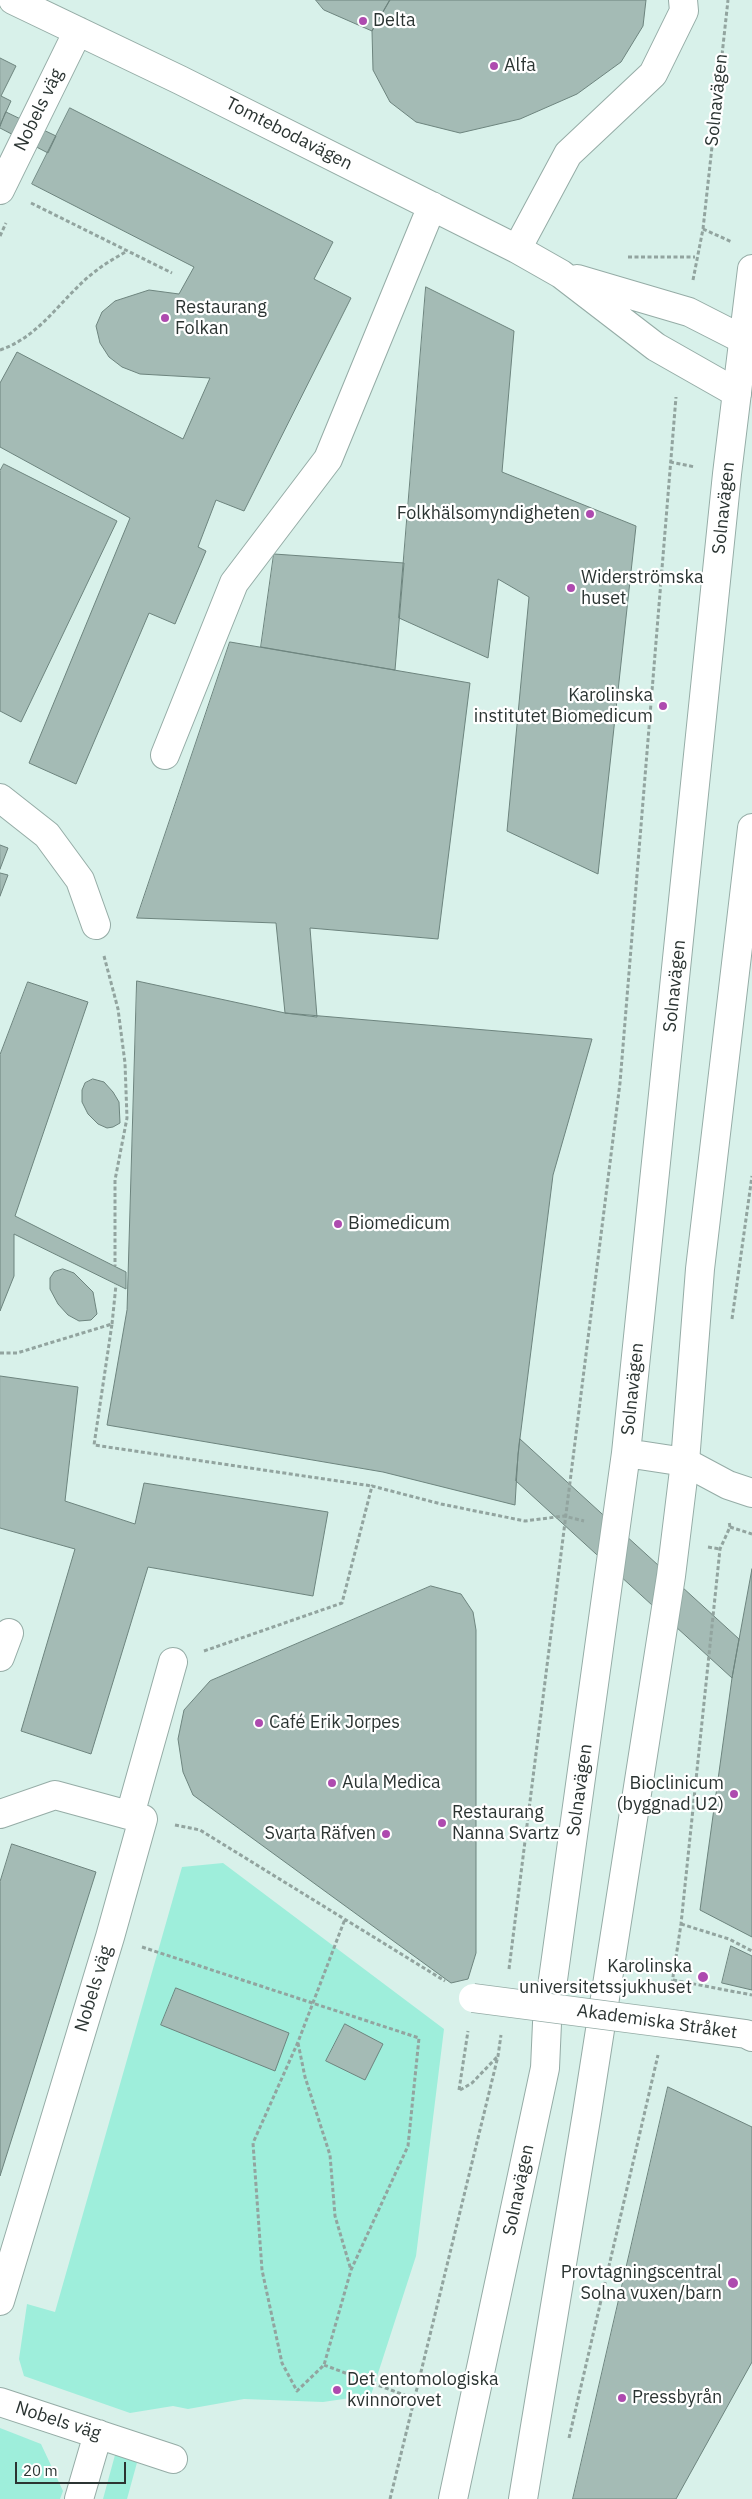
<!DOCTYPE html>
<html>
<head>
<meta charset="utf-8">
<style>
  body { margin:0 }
  #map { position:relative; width:752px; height:2499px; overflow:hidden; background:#d8f1ea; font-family:"IBM Plex Sans",sans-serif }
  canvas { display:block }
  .scale { position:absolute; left:15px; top:2462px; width:111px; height:22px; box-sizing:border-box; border:2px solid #2b3432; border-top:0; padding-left:6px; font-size:15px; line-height:18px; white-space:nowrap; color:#2b3432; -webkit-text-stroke:4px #fff; paint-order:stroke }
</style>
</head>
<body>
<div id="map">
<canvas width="752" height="2499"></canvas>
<div class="scale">20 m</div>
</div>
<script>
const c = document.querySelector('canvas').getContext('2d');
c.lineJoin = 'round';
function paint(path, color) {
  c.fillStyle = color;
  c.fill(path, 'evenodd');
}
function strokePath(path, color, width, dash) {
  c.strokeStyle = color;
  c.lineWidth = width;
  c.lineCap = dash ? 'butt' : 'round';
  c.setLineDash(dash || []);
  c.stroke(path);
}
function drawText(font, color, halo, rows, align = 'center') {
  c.font = font + ' "IBM Plex Sans",sans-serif';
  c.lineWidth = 4.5;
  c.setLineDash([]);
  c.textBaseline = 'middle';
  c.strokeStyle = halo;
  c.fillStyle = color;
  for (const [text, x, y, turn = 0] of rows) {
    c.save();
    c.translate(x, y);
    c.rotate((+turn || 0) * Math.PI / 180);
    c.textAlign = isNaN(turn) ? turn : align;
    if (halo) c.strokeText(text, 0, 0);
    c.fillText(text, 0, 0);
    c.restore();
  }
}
paint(new Path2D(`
  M 223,1863 L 444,2029 L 416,2256 L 371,2395 L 323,2402 L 244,2399 L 188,2409 L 173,2406 L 130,2413 L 24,2376 L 19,2359 L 27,2304 L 55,2312 L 182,1867 Z
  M 0,2428 L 41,2444 L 63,2491 L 60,2499 L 0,2499 Z
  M 115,2455 L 138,2459 L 127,2499 L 103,2499 Z`), '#9eeedb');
const building = new Path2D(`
  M 316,0 L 390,0 L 372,31 L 324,10 Z
  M 390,0 L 646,0 L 643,26 L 621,62 L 577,94 L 520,119 L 460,133 L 416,122 L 390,102 L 373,70 L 372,31 Z
  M 0,58 L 16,66 L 1,96 L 11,101 L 0,125 Z
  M 70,108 L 333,242 L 314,279 L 351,298 L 244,511 L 216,500 L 198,547 L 206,551 L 175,624 L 149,613 L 76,784 L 29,763 L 130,518 L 0,447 L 0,383 L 17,352 L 183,439 L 210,378 L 140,374 L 122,367 L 109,357 L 100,343 L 96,326 L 102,312 L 115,301 L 149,290 L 179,294 L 194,267 L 32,184 Z
  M 6,112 L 56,136 L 48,153 L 0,128 Z
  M 426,287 L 514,331 L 502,472 L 636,526 L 598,874 L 507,831 L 529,597 L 498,579 L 488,658 L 399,618 Z
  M 4,464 L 117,521 L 21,722 L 0,711 L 0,471 Z
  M 274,554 L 404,563 L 395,670 L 261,647 Z
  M 230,642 L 470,683 L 438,939 L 310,928 L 317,1017 L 285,1013 L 276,923 L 137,918 Z
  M 0,845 L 8,848 L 0,869 Z
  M 0,873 L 8,875 L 0,896 Z
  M 137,981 L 285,1013 L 592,1039 L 553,1175 L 518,1454 L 515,1505 L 383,1472 L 107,1425 L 127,1310 Z
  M 28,982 L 88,1002 L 15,1216 L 126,1272 L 126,1289 L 14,1234 L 14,1276 L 0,1311 L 0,1055 Z
  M 93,1079 L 104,1082 L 113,1092 L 119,1102 L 120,1123 L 113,1127 L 107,1128 L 98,1124 L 88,1114 L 82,1102 L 82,1090 L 85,1083 Z
  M 63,1269 L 74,1273 L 93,1292 L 97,1314 L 91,1320 L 79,1321 L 68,1315 L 58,1304 L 50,1289 L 50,1278 L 54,1272 Z
  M 0,1376 L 78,1387 L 65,1501 L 135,1524 L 144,1483 L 328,1512 L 313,1596 L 148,1567 L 91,1754 L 21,1731 L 75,1549 L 0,1528 Z
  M 520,1439 L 739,1639 L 732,1678 L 516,1481 Z
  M 752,1569 L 752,1937 L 700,1910 L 732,1678 Z
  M 431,1586 L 461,1594 L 473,1612 L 476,1630 L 476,1953 L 468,1979 L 451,1983 L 193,1795 L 183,1772 L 178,1739 L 184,1710 L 210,1681 Z
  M 12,1844 L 96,1872 L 0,2176 L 0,1882 Z
  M 731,1946 L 752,1956 L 752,1990 L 722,1983 Z
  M 176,1988 L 289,2033 L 275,2071 L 161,2025 Z
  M 345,2024 L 383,2044 L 365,2080 L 326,2061 Z
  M 668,2087 L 752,2127 L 752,2362 L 676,2499 L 573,2499 Z`);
paint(building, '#a4bbb5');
strokePath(building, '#6d847e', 1);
const minor = new Path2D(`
  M 13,0 L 180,80 L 517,249 L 561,274 L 656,347 L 737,393
  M 0,190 L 78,31
  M 517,249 L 568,154 L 653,74 L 684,11 L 683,0
  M 577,279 L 689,312 L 744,340
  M 165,755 L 234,583 L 328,459 L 432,206
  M 0,798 L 47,835 L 80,880 L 96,925
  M 685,1462 L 728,1485 L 752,1493
  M 0,1657 L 9,1633
  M 0,1814 L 55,1795 L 143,1819 L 110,1937 L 0,2301
  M 130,1815 L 173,1662
  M 680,2025 L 746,2034 L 752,2037
  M 0,2402 L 173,2459
  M 79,2499 L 98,2434`);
const major = new Path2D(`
  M 626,1453 L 685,1462
  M 453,2499 L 545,2068 L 547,2023 L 626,1453 L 727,474 L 752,269
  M 523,2499 L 587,2113 L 671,1576 L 685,1462 L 700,1269 L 752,828`);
strokePath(minor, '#95aca6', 30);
strokePath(major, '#95aca6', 30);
strokePath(new Path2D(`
  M 31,203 L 172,273
  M 703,229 L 732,242
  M 0,236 L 6,223
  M 628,257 L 695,257
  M 693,280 L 703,229 L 728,0
  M 0,350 C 42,336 63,295 97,270 C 106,263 117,257 127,251
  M 670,462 L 695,467
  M 104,956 L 118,1009 L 125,1063 L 127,1118 L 115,1180 L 115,1266
  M 732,1319 L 752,1176
  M 112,1324 L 116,1285
  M 0,1353 L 17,1353 L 112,1324 L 94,1445 L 372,1486
  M 730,1527 L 752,1534
  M 708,1547 L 720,1549
  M 204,1651 L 342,1603 L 372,1486 L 441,1504 L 525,1521 L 564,1516 L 584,1521
  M 175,1825 L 200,1830 L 445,1981
  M 681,1924 L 729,1939 L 752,1951
  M 142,1947 L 419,2038 L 408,2146 L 351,2270 L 324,2365 L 297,2391 L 282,2363 L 262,2270 L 253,2143 L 298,2042 L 345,1919
  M 509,1969 L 620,1083 L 676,397
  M 673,1980 L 752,1995
  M 671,1990 L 681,1924 L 720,1549 L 730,1527 L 729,1521
  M 298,2043 L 305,2077 L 330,2155 L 335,2216 L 351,2270
  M 459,2090 L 468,2031
  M 460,2090 L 472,2083 L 498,2056
  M 324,2365 L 415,2399
  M 569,2438 L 658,2055
  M 390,2499 L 498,2056 L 501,2035`), '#92a49f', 3, [4, 2.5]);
strokePath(minor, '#fff', 28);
strokePath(major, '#fff', 28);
const minorBridge = new Path2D(`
  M 473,1998 L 680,2025`);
strokePath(minorBridge, '#95aca6', 30, []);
strokePath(minorBridge, '#fff', 28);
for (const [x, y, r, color] of [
  [363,21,5,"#ae4aaf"],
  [494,66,5,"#ae4aaf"],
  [165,318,5,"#ae4aaf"],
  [590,514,5,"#ae4aaf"],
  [571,588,5,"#ae4aaf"],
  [663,706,5,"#ae4aaf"],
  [338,1224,5,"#ae4aaf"],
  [259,1723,5,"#ae4aaf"],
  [332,1783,5,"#ae4aaf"],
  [734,1794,5,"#ae4aaf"],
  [442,1823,5,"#ae4aaf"],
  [386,1834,5,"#ae4aaf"],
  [703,1977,6,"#ae4aaf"],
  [733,2283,6,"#ae4aaf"],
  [337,2390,5,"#ae4aaf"],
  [622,2398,5,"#ae4aaf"]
]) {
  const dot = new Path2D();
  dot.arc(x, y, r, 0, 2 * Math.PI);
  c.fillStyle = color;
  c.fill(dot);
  strokePath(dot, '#fff', 2);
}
drawText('18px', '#2b3432', '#fff', [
  ["Delta",373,21],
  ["Alfa",504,66],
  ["Restaurang",175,308],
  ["Folkan",175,329],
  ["Folkhälsomyndigheten",580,514,"right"],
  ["Widerströmska",581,578],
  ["huset",581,599],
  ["Karolinska",653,696,"right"],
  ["institutet Biomedicum",653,717,"right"],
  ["Biomedicum",348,1224],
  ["Café Erik Jorpes",269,1723],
  ["Aula Medica",342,1783],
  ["Bioclinicum",724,1784,"right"],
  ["(byggnad U2)",724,1805,"right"],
  ["Restaurang",452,1813],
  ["Nanna Svartz",452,1834],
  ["Svarta Räfven",376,1834,"right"],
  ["Karolinska",692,1967,"right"],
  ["universitetssjukhuset",692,1988,"right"],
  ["Provtagningscentral",722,2273,"right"],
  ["Solna vuxen/barn",722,2294,"right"],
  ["Det entomologiska",347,2380],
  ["kvinnorovet",347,2401],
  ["Pressbyrån",632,2398]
], 'left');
drawText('18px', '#2b3432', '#fff', [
  ["Solnavägen",717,100,-84],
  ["Nobels väg",39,110,-64],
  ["Tomtebodavägen",289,134,27],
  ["Solnavägen",724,508,-84],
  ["Solnavägen",675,986,-84],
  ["Solnavägen",633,1389,-84],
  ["Solnavägen",580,1790,-82],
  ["Nobels väg",94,1989,-73],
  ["Akademiska Stråket",657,2022,8],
  ["Solnavägen",519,2190,-78],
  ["Nobels väg",58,2421,18]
]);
</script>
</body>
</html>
